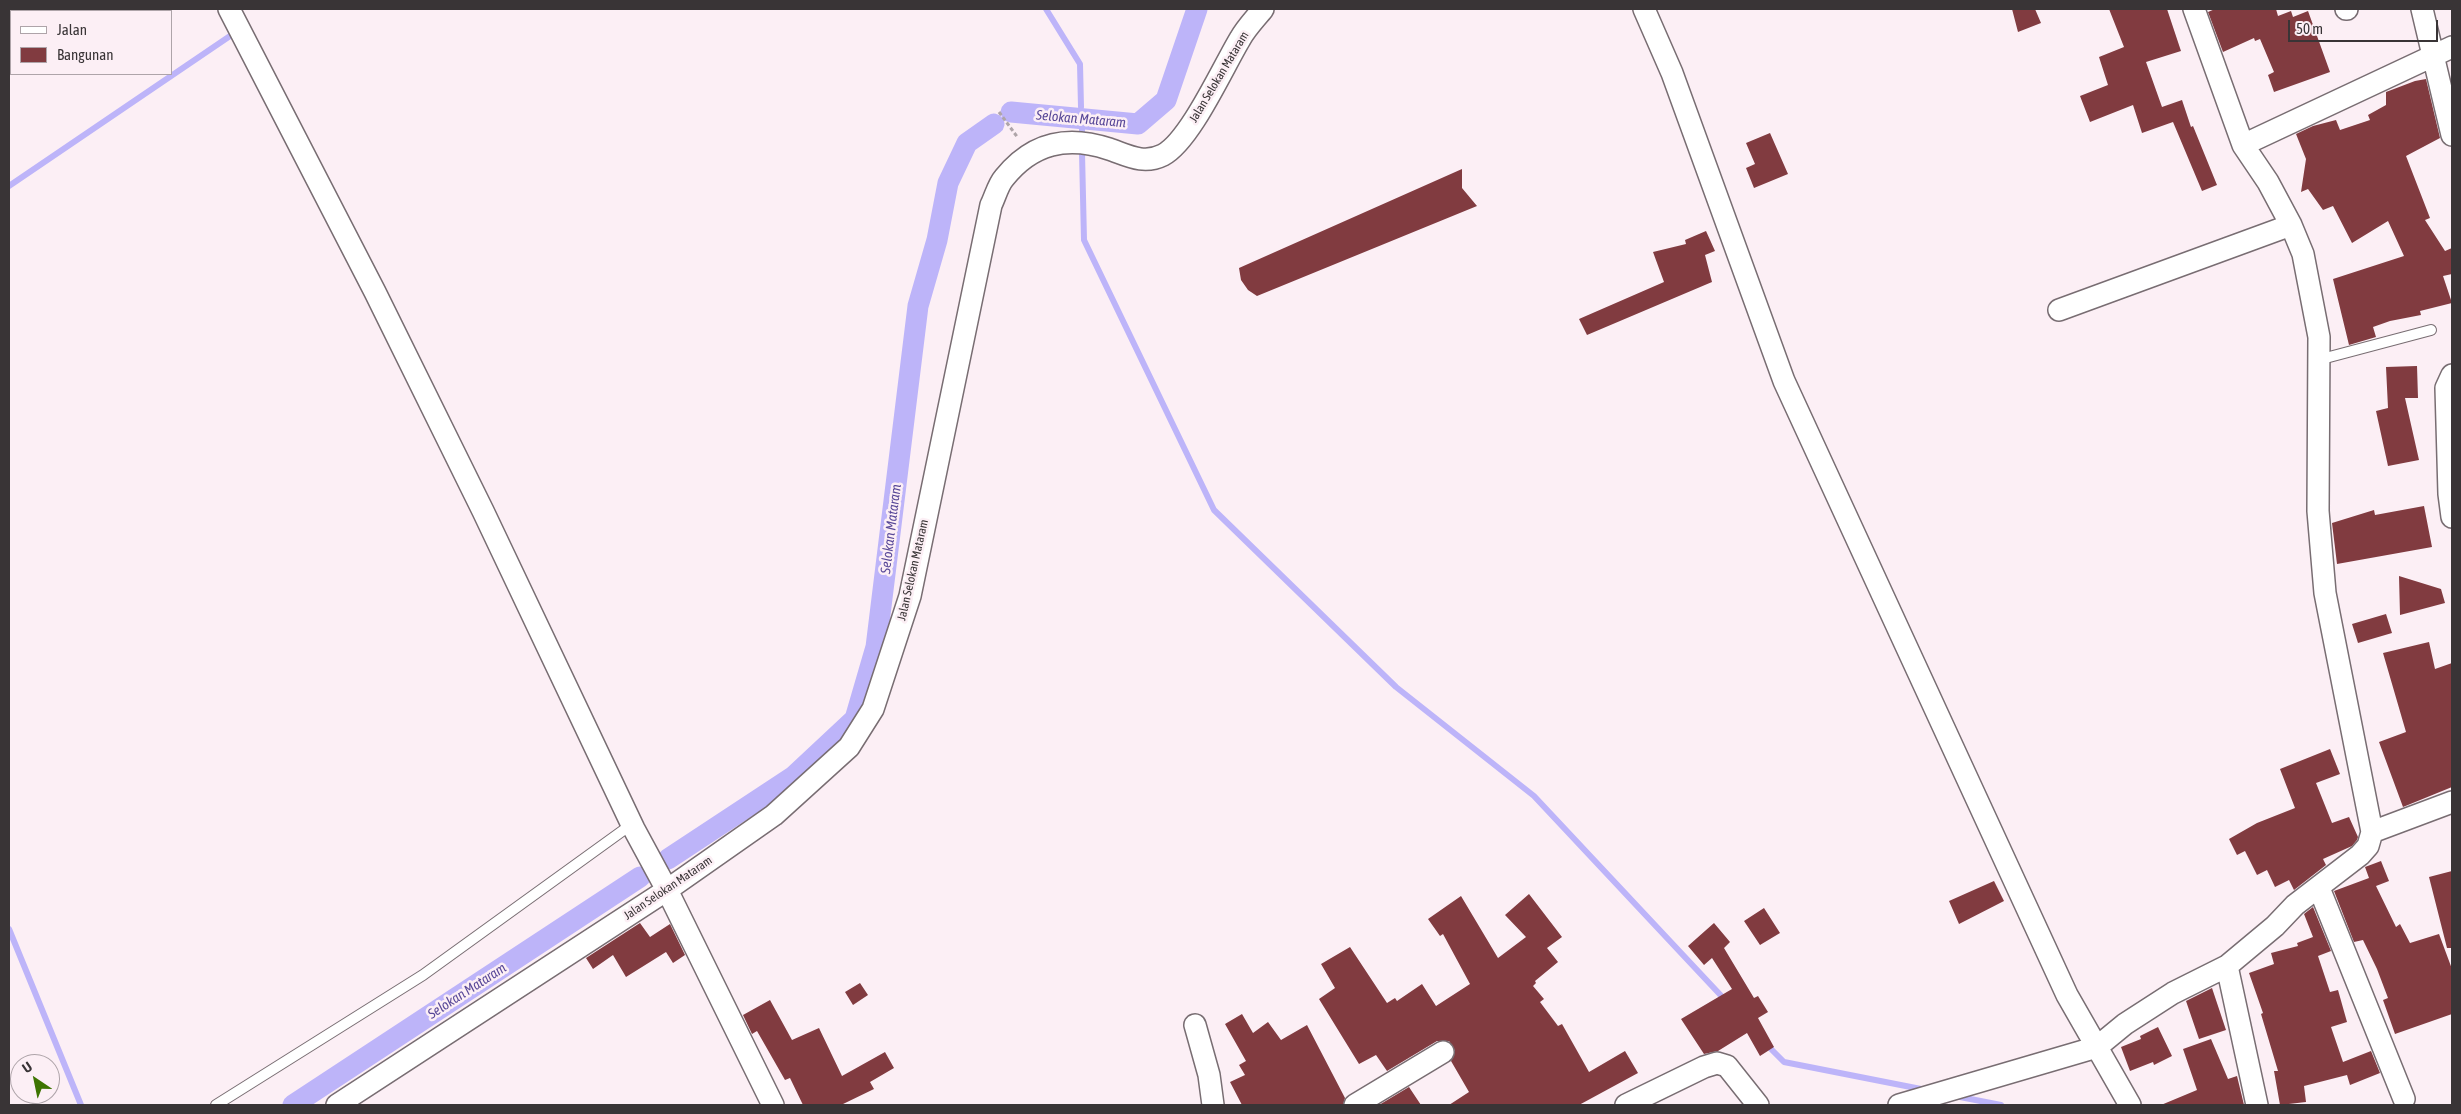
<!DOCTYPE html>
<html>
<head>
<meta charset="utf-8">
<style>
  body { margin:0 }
  #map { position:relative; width:2461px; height:1114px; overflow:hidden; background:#fceff5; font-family:"Asap Condensed",sans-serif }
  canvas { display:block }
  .frame { position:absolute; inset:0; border:10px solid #393436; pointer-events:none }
  .legend { position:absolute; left:10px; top:10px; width:162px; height:65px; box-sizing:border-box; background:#fceff5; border:1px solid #aea4a9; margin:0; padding:6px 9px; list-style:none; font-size:15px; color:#393436 }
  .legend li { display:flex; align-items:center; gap:10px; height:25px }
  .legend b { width:25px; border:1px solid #aea4a9 }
  .north { position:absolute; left:10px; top:1054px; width:50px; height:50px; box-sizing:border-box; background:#fceff5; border:1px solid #aea4a9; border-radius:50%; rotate:326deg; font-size:14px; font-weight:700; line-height:20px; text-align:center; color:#393436 }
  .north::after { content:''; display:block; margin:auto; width:18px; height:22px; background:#3d7401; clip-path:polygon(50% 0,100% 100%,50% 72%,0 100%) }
  .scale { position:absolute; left:2288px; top:20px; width:150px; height:22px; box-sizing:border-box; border:2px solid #393436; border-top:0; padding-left:6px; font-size:15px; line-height:18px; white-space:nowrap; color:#393436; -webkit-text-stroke:4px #fceff5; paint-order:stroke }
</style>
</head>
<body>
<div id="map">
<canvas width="2461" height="1114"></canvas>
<div class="frame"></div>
<ul class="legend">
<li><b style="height:6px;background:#fff"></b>Jalan</li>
<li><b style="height:14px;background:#813b40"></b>Bangunan</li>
</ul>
<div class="north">U</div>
<div class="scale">50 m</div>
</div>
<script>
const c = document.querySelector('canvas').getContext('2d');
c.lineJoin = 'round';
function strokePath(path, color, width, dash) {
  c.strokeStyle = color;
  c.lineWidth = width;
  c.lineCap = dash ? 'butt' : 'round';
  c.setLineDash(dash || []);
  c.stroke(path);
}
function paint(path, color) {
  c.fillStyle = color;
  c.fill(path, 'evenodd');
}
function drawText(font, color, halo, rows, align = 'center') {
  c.font = font + ' "Asap Condensed",sans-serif';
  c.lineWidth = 5;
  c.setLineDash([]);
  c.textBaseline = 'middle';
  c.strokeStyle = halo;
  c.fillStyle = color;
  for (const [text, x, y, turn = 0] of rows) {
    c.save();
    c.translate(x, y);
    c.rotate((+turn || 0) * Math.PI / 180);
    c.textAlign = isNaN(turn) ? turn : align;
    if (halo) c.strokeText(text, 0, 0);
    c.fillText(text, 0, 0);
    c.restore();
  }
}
strokePath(new Path2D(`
  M 1046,9 L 1080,64 L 1081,107
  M 1082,132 L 1082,128
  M 1082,153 L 1084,240 L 1214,510 L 1396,687 L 1534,796 L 1727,1002
  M 9,186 L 230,36
  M 9,929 L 81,1105
  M 1766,1044 L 1784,1062 L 1926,1090
  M 1955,1096 L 2001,1105`), '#bdb4f9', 6);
strokePath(new Path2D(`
  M 1011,112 L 1138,124 L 1166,100 L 1197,9
  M 668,859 L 794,776 L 855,719 L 876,647 L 918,306 L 937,240 L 948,183 L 967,143 L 994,124
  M 293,1105 L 640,877`), '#bdb4f9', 21);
paint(new Path2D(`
  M 2012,9 L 2035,9 L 2041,23 L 2018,32 Z
  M 2109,9 L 2167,9 L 2181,51 L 2146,62 L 2162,107 L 2182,100 L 2191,127 L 2193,126 L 2217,185 L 2202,191 L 2173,122 L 2142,133 L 2133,105 L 2090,122 L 2080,96 L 2108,85 L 2099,57 L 2124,47 Z
  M 2215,9 L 2276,9 L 2278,16 L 2291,11 L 2293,17 L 2308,11 L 2330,72 L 2274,92 L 2268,75 L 2274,72 L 2260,39 L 2255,41 L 2254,38 L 2223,52 L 2208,12 Z
  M 2426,79 L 2440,138 L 2406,156 L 2430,218 L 2425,220 L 2445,251 L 2452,248 L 2452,274 L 2443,276 L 2452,303 L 2420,311 L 2421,315 L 2390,321 L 2373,327 L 2376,337 L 2349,345 L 2333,279 L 2404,256 L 2388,221 L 2352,243 L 2333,206 L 2323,210 L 2308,189 L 2301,192 L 2306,159 L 2296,134 L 2313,126 L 2336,120 L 2340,130 L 2370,120 L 2368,115 L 2386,105 L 2386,92 L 2415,81 Z
  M 1770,133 L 1788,174 L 1754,188 L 1746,168 L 1755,164 L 1746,143 Z
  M 1462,169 L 1462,188 L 1477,206 L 1257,296 L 1248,290 L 1241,280 L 1239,268 Z
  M 1706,231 L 1715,251 L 1705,255 L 1712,282 L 1587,335 L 1579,319 L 1664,282 L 1653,252 L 1686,244 L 1685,240 Z
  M 2417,366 L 2418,398 L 2405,398 L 2419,460 L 2388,466 L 2376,411 L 2388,408 L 2386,367 Z
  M 2424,506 L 2432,547 L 2337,564 L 2332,523 L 2374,510 L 2375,515 Z
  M 2399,576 L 2441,589 L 2445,603 L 2400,615 Z
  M 2386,614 L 2392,633 L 2358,643 L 2352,624 Z
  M 2429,642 L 2435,669 L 2452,663 L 2452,787 L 2403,807 L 2379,742 L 2406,732 L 2383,653 Z
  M 2330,749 L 2340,774 L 2316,783 L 2332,823 L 2349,817 L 2358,837 L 2357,840 L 2352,846 L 2323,859 L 2326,865 L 2294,890 L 2289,880 L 2275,887 L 2267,870 L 2257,875 L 2245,851 L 2237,855 L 2229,839 L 2257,823 L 2295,808 L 2280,769 Z
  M 2381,861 L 2389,881 L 2376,886 L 2396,927 L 2400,924 L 2410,943 L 2439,934 L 2452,969 L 2452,1014 L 2395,1034 L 2383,1000 L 2388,998 L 2377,969 L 2363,940 L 2354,942 L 2334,891 L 2369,878 L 2365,867 Z
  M 2452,871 L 2452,948 L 2447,948 L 2429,877 Z
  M 1994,881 L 2004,901 L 1959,924 L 1949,901 Z
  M 1529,894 L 1562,937 L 1547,948 L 1558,962 L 1535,981 L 1536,983 L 1533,986 L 1544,999 L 1540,1002 L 1558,1026 L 1562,1024 L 1589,1072 L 1625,1051 L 1638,1073 L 1579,1105 L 1449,1105 L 1469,1092 L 1451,1061 L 1455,1051 L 1449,1041 L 1437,1041 L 1387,1071 L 1376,1055 L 1359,1064 L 1319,999 L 1335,988 L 1321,964 L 1350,947 L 1387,1003 L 1395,998 L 1397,1001 L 1422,984 L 1436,1006 L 1470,984 L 1443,934 L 1440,936 L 1428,919 L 1461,896 L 1498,958 L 1526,937 L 1505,915 Z
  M 2313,907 L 2331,951 L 2318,956 L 2330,992 L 2338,990 L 2347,1022 L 2331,1027 L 2343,1062 L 2371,1051 L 2380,1073 L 2350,1085 L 2347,1075 L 2304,1086 L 2306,1102 L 2280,1105 L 2274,1071 L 2278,1071 L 2261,1014 L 2263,1013 L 2249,973 L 2274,964 L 2271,953 L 2298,946 L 2297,943 L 2313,937 L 2304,914 Z
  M 1764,908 L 1780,933 L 1760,945 L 1744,921 Z
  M 640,923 L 650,937 L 670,924 L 685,955 L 673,963 L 666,952 L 626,977 L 613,955 L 593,969 L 586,958 Z
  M 1714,923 L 1730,942 L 1724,948 L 1754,998 L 1758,996 L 1768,1012 L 1758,1018 L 1774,1047 L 1760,1056 L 1747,1033 L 1718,1051 L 1704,1054 L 1681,1019 L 1732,989 L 1712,958 L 1704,965 L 1688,946 Z
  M 860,983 L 868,995 L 853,1005 L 845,992 Z
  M 2212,988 L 2226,1030 L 2199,1039 L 2186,1001 Z
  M 770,1000 L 792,1040 L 819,1028 L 842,1076 L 885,1052 L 894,1068 L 870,1082 L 874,1089 L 841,1105 L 803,1105 L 790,1078 L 785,1080 L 757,1031 L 752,1034 L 743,1015 Z
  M 1242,1014 L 1253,1033 L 1268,1022 L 1281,1040 L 1307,1025 L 1345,1098 L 1343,1105 L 1242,1105 L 1230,1082 L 1245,1075 L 1239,1065 L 1246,1061 L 1225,1024 Z
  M 2158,1027 L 2172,1056 L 2154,1065 L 2153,1062 L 2130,1071 L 2121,1047 L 2141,1039 L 2140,1036 Z
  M 2211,1039 L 2228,1079 L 2237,1076 L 2244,1105 L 2161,1105 L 2197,1090 L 2183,1049 Z
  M 1409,1087 L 1421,1105 L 1379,1105 Z`), '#813b40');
const lane = new Path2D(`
  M 2318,360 L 2431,330
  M 216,1105 L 423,975 L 632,824`);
const street = new Path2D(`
  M 229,9 L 375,292 L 483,511 L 634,829 L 667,890 L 773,1105
  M 1644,9 L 1672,73 L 1784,381 L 2067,995 L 2130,1105
  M 2346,9 L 2347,9
  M 2422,9 L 2452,135
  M 2243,145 L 2452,47
  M 2059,310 L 2291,225
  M 2452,375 L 2446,388 L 2449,494 L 2452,517
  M 2372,832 L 2452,802
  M 2319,888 L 2404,1099
  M 2227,966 L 2257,1105
  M 1195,1025 L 1209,1075 L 1213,1105
  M 337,1105 L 667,890 L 774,815 L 849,747 L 873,709 L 910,596 L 991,205 C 995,197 998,185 1004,178 C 1032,143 1067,135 1109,149 C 1127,155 1143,165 1163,155 C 1190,141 1223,67 1240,39 C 1246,28 1255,19 1263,9
  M 1355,1105 L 1443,1052
  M 1626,1105 L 1704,1067 L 1717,1063 L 1727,1066 L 1758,1105
  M 1899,1105 L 2097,1047 L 2125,1024 L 2173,993 L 2227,966 L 2275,926 L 2295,905 L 2360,855 L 2368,846 L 2372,832 L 2325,593 L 2318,511 L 2319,337 L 2303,254 L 2291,225 L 2268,182 L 2243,145 L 2194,9`);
strokePath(lane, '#786d72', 12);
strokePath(street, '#786d72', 24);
strokePath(new Path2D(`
  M 999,112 L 1018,138`), '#afa5a9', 3, [4, 2.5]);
strokePath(lane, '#fff', 10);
strokePath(street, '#fff', 21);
drawText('12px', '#393436', '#fceff5', [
  ["Jalan Selokan Mataram",1219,77,-59],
  ["Jalan Selokan Mataram",913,570,-77],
  ["Jalan Selokan Mataram",668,888,-34]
]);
drawText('italic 14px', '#584898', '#fceff5', [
  ["Selokan Mataram",1081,119,5],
  ["Selokan Mataram",891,529,-83],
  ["Selokan Mataram",467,991,-33]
]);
</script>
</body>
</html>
